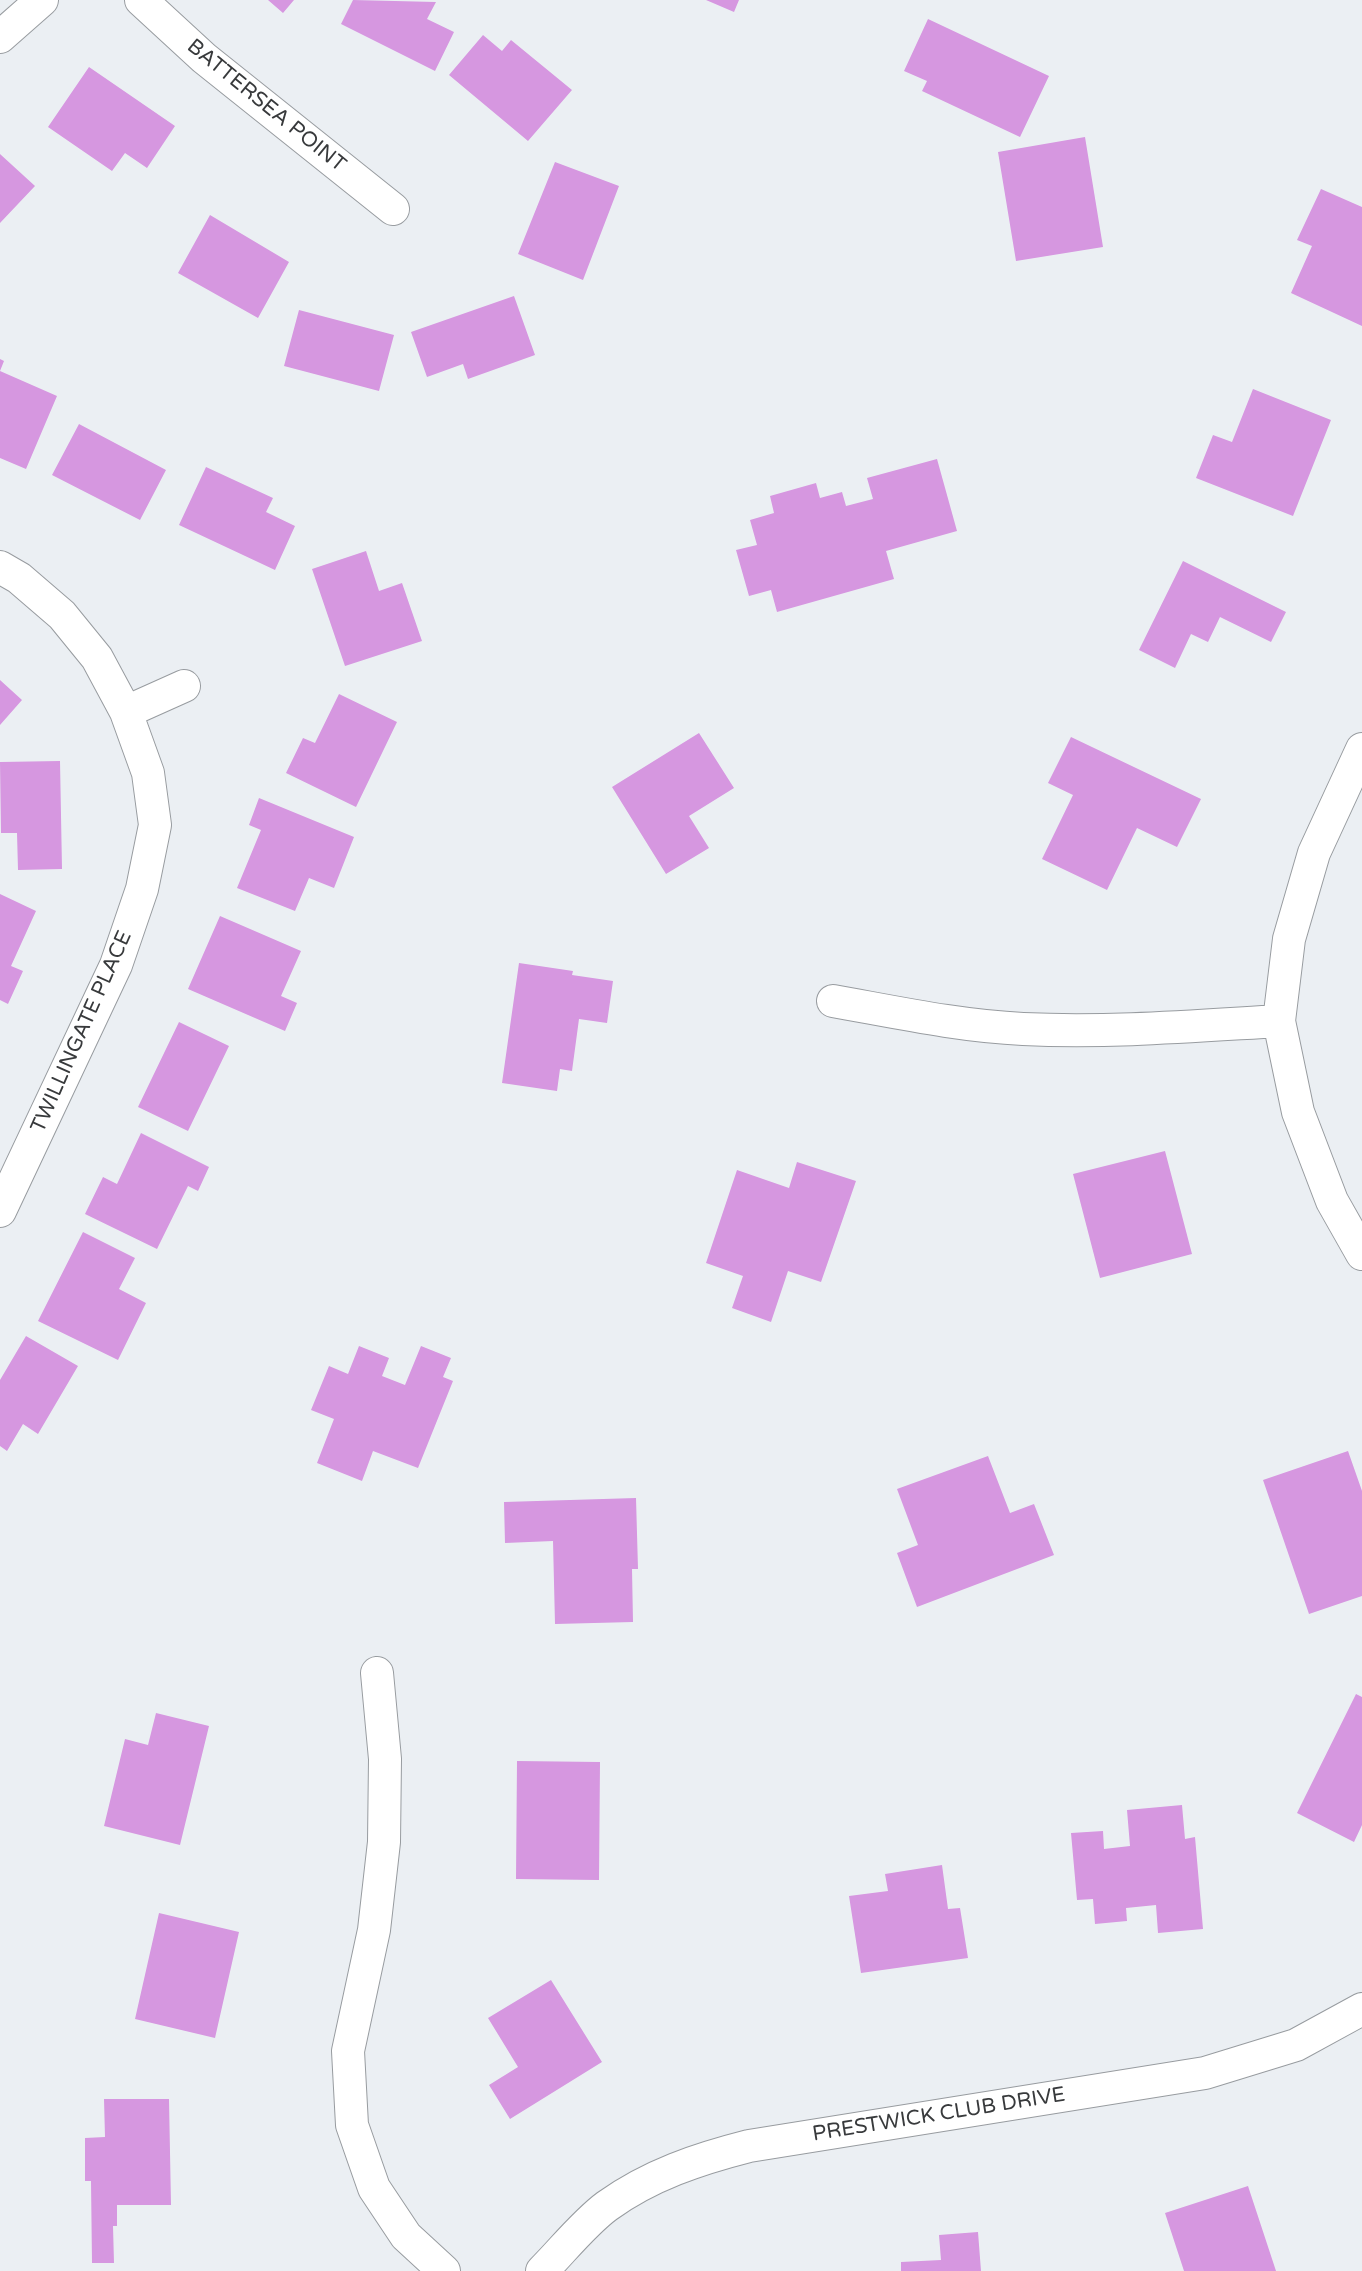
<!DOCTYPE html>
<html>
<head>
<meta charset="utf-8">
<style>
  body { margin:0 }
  canvas { display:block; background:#ebeff3 }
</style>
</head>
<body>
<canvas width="1362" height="2271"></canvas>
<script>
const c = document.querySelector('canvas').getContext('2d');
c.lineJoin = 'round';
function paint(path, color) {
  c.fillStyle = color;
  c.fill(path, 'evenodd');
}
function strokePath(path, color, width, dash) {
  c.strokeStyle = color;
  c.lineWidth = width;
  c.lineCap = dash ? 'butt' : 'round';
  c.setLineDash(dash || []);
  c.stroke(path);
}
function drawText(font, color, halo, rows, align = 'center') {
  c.font = font + ' "Varela Round",sans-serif';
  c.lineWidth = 5;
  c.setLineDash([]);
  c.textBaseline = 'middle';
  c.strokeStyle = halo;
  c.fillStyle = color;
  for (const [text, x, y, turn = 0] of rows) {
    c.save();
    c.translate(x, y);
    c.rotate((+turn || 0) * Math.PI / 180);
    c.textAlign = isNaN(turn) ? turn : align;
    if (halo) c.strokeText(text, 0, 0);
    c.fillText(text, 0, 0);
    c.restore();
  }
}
paint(new Path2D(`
  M 268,0 L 294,0 L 283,13 Z
  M 353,0 L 436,2 L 427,19 L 454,32 L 435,71 L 341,24 Z
  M 706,0 L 739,0 L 734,12 Z
  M 928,19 L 1049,76 L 1020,137 L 922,91 L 927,81 L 904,71 Z
  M 483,35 L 502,51 L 511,40 L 572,90 L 528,141 L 449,75 Z
  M 89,67 L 175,126 L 147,168 L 125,153 L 112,171 L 48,127 Z
  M 1085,137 L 1103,247 L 1016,261 L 998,152 Z
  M 0,154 L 35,186 L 0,223 Z
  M 555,162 L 619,186 L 583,280 L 518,254 Z
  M 1321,189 L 1362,207 L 1362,326 L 1291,293 L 1312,246 L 1297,240 Z
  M 210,215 L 289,262 L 258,318 L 178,273 Z
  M 514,296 L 535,355 L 468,379 L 463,364 L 427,377 L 411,332 Z
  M 299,310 L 394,335 L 379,391 L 284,366 Z
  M 0,359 L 4,361 L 0,371 L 57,396 L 26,469 L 0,458 Z
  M 1253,389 L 1331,420 L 1293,516 L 1196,478 L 1213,435 L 1232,442 Z
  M 79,424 L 166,470 L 140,520 L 52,475 Z
  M 937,459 L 957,531 L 886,551 L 894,579 L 777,612 L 771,590 L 749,596 L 736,550 L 757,545 L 750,520 L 774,513 L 770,496 L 816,483 L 820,498 L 842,492 L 846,506 L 873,499 L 867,478 Z
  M 206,467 L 273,498 L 266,512 L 295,526 L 275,570 L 179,525 Z
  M 366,551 L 379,591 L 402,583 L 422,641 L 345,666 L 312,569 Z
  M 1183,561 L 1286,612 L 1271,642 L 1220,617 L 1208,642 L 1191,634 L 1175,668 L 1139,650 Z
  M 0,680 L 22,700 L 0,725 Z
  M 339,694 L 397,722 L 356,807 L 286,773 L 303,738 L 315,743 Z
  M 699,733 L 734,788 L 689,816 L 709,848 L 666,874 L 612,787 Z
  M 1071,737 L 1201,799 L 1177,847 L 1137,828 L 1107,890 L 1042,859 L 1073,795 L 1048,783 Z
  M 60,761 L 62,869 L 18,870 L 17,833 L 1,833 L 0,762 Z
  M 259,798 L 354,837 L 334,888 L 309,878 L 295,911 L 237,888 L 261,830 L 249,825 Z
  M 0,894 L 36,911 L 11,966 L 23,971 L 8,1004 L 0,1000 Z
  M 220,916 L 301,951 L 281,996 L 297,1003 L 285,1031 L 188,989 Z
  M 519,963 L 573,971 L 572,975 L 613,981 L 607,1023 L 579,1019 L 572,1071 L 560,1069 L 557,1091 L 502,1083 Z
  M 179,1022 L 229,1046 L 188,1131 L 138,1107 Z
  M 141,1133 L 209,1167 L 198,1191 L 188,1186 L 157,1249 L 85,1214 L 103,1177 L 117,1184 Z
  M 1165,1151 L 1192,1254 L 1100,1278 L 1073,1174 Z
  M 797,1162 L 856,1181 L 821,1282 L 788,1271 L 771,1322 L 732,1308 L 743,1276 L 706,1263 L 737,1170 L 789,1188 Z
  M 83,1232 L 135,1258 L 119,1289 L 146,1303 L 118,1360 L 38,1321 Z
  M 26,1336 L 78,1366 L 38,1434 L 23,1424 L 7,1451 L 0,1446 L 0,1380 Z
  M 359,1346 L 389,1358 L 382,1376 L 405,1385 L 421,1346 L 451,1358 L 443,1377 L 453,1381 L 418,1468 L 373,1451 L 362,1481 L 317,1463 L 334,1419 L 311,1410 L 329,1366 L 348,1374 Z
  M 1348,1451 L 1362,1491 L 1362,1596 L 1309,1614 L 1263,1480 Z
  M 988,1456 L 1010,1513 L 1034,1504 L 1054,1555 L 917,1607 L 897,1553 L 918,1545 L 897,1489 Z
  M 636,1498 L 638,1569 L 632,1569 L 633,1622 L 555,1624 L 553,1541 L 505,1543 L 504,1502 Z
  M 1356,1694 L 1362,1697 L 1362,1825 L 1354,1842 L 1297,1813 Z
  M 156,1713 L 209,1726 L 180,1845 L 104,1826 L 125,1739 L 148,1745 Z
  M 517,1761 L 600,1762 L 599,1880 L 516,1879 Z
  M 1182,1805 L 1185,1839 L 1195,1837 L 1203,1929 L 1158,1933 L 1156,1905 L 1126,1908 L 1127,1921 L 1095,1924 L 1093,1899 L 1077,1900 L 1071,1833 L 1103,1831 L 1104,1849 L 1130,1846 L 1127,1810 Z
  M 942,1865 L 948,1909 L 960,1908 L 968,1958 L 861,1973 L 849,1896 L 888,1891 L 885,1874 Z
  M 159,1913 L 239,1932 L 215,2038 L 135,2019 Z
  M 551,1980 L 602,2062 L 510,2119 L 489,2085 L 518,2067 L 488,2018 Z
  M 104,2099 L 169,2099 L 171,2205 L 117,2205 L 117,2226 L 113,2226 L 114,2263 L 92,2263 L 91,2181 L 85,2181 L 85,2138 L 105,2137 Z
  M 1248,2186 L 1276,2271 L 1184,2271 L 1165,2213 Z
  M 978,2232 L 981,2271 L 901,2271 L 901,2262 L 941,2260 L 939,2235 Z`), '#d697e0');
const minor = new Path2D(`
  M 141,0 L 204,58 L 393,209
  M 0,37 L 42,0
  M 0,567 L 19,578 L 62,615 L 97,658 L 126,712 L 148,773 L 155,825 L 142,889 L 116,965 L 0,1211
  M 126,712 L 184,686
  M 1362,749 L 1314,853 L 1289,939 L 1279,1021 L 1298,1112 L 1332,1201 L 1362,1254
  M 833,1001 C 895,1012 959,1026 1023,1029 C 1109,1033 1194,1026 1279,1021
  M 377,1673 L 385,1759 L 384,1842 L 374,1930 L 348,2051 L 352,2125 L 374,2188 L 406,2236 L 444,2271
  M 542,2271 C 562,2251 584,2223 607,2206 C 650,2175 698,2159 749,2146 L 1205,2073 L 1296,2045 L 1362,2009`);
strokePath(minor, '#989ca0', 34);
strokePath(minor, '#fff', 32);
drawText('21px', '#383a3c', '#fff', [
  ["BATTERSEA POINT",266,106,39],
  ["TWILLINGATE PLACE",82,1032,-66],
  ["PRESTWICK CLUB DRIVE",939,2115,-9]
]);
</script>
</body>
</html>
